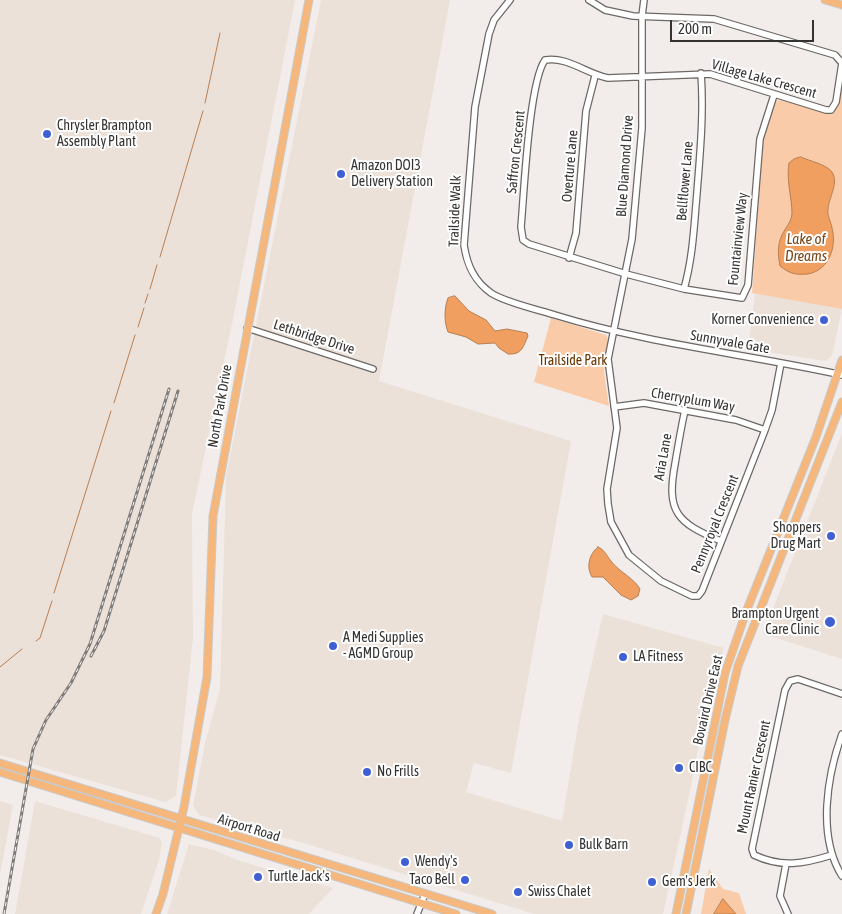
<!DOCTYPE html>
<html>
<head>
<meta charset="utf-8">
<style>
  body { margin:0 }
  #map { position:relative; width:842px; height:914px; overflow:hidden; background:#f2edea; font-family:"Asap Condensed",sans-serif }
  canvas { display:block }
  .scale { position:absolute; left:670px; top:20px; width:144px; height:22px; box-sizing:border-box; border:2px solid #353332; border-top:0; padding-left:6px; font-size:15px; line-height:18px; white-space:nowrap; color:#353332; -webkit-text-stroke:4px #fff; paint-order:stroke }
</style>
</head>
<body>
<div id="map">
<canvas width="842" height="914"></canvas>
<div class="scale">200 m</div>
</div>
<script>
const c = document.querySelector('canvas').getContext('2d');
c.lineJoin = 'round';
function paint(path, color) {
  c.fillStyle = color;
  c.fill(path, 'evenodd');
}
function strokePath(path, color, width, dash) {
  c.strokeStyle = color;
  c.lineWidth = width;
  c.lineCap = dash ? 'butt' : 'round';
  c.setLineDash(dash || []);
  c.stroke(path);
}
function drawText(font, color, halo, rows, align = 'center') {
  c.font = font + ' "Asap Condensed",sans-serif';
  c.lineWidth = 4;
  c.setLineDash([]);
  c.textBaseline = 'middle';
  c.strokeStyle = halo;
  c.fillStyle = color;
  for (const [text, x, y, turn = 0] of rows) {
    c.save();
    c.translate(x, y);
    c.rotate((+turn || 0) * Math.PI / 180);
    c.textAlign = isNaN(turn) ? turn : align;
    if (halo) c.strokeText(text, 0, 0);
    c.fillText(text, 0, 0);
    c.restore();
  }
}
paint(new Path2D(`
  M 0,0 L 295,0 L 233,319 L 192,514 L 193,638 L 176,796 L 165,802 L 0,755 Z
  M 321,0 L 450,0 L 379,381 L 571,441 L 511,773 L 474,763 L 466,792 L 562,821 L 579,719 L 603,614 L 724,648 L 708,697 L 690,791 L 663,914 L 534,914 L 303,843 L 199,815 L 193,806 L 205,743 L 220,689 L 226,476 Z
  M 755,293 L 842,309 L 832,356 L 825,361 L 748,349 Z
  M 842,433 L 842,659 L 763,634 Z
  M 0,801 L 13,805 L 0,875 Z
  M 35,801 L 160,838 L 162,843 L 159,860 L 141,914 L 15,914 Z
  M 189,844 L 214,850 L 240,861 L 333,888 L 309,914 L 167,914 Z`), '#ece1d9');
paint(new Path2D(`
  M 842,82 L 842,309 L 752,293 L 763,142 L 774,103 L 779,100 L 831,112 L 838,105 Z
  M 551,318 L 606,335 L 608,339 L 604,372 L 609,406 L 534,382 Z
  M 709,869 L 723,889 L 739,893 L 746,914 L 701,914 Z`), '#f9cba9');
const water = new Path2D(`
  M 801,157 C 809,161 826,164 832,172 C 839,183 829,197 828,209 C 827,217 831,221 832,228 C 837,247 829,270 808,274 C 796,275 790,274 780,266 C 778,256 777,245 782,235 C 785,228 791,223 792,214 C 792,197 786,181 789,163 L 794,159 Z
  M 455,296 L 469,311 L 486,320 L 495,331 L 507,329 L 527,333 L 528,336 C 523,347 522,355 508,354 L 499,348 L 495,343 L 478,344 L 466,337 L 448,332 C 444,322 444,308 448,298 Z
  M 598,547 C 605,550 606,555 611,561 C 619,572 634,578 640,589 L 638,596 L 631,600 L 621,595 L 603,577 L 592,577 C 586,567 589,554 598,547 Z
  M 723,899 L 736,914 L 714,914 Z`);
paint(water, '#f09f60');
strokePath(water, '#b87f52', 1);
strokePath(new Path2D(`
  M 205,103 L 220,33
  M 160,257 L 203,111
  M 150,289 L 157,265
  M 145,303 L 148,294
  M 138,327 L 144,308
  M 114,403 L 135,335
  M 54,593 L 111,411
  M 36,641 L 40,638 L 52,601
  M 0,667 L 22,649`), '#b87f52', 1);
const minor = new Path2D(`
  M 510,0 L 494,20 L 489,34 L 475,107 L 464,245 C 467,265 474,281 491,293 C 504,302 539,310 555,315 C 649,344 746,354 842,375
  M 589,0 L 605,10 L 633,16 L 714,19 L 835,55 L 842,63 L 836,102 L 831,110 L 826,110 L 710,74 L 608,78 C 587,74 567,56 545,60 C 529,82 524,194 521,227 L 523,240 L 529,244 L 626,274 L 684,289 L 742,298 L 748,285 L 760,139 L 774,95
  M 644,0 L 642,16 L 642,128 L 632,239 L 608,359 L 617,428 L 607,489 L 608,504 L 611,522 L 629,555 L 661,581 L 692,596 L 698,596 L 702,591 L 765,430 L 772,410 L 781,363
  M 569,258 L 576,233 L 586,111 L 595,76
  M 684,289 C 693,257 694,226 697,193 C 700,153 704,114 701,73
  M 247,328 L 373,369
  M 614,407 L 644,403 L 736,420 L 765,430
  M 685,410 C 681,428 678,446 675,464 C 666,512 677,523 721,541
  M 842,734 C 827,776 817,836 842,876
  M 832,855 C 803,864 782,868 754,855 L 752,849 L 785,690 L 790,681 L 798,679 L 842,694
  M 786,864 L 780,896 L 788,914
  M 417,914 L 425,894`);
const major = new Path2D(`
  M 825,0 L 842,5
  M 0,763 L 492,914
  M 0,772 L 456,914
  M 156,914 L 163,894 L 184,807 L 207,677 L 213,516 L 309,0
  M 676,914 L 725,673 L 746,612 L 816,437 L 842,360
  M 686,914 L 725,720 L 738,666 L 842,402`);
strokePath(minor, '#6c6865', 8);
strokePath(major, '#cacaca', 9);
strokePath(minor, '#fff', 5.5);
strokePath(major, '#f5b77c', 7);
const rail = new Path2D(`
  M 91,656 L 104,631 L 178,391
  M 4,914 L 33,749 L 46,720 L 71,683 L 90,644 L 169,389`);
strokePath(rail, '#7f7c7a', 3);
strokePath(rail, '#fff', 1, [4]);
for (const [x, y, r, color] of [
  [47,134,5,"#3f60d3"],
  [341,174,5,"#3f60d3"],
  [824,320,5,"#3f60d3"],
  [831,536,5,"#3f60d3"],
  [830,622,6,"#3f60d3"],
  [333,646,5,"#3f60d3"],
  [623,657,5,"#3f60d3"],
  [679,768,5,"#3f60d3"],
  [367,772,5,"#3f60d3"],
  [569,845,5,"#3f60d3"],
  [405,862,5,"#3f60d3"],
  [258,877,5,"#3f60d3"],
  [465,880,5,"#3f60d3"],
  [652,882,5,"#3f60d3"],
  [518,892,5,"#3f60d3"]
]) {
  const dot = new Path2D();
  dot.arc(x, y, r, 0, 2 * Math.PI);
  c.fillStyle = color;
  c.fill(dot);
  strokePath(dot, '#fff', 2);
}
drawText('14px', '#353332', '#fff', [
  ["Village Lake Crescent",764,79,16],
  ["Saffron Crescent",516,152,-84],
  ["Overture Lane",570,166,-85],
  ["Blue Diamond Drive",625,166,-86],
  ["Bellflower Lane",685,181,-85],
  ["Trailside Walk",455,211,-88],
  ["Fountainview Way",738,239,-84],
  ["Lethbridge Drive",314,337,18],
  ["Sunnyvale Gate",730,342,10],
  ["Cherryplum Way",693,400,10],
  ["North Park Drive",220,406,-80],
  ["Aria Lane",663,457,-80],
  ["Pennyroyal Crescent",715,524,-68],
  ["Bovaird Drive East",708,700,-77],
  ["Mount Ranier Crescent",754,777,-78],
  ["Airport Road",249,828,17]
]);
drawText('14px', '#353332', '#fff', [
  ["Chrysler Brampton",57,126],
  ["Assembly Plant",57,142],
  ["Amazon DOI3",351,166],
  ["Delivery Station",351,182],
  ["Korner Convenience",814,320,"right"],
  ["Shoppers",821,528,"right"],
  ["Drug Mart",821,544,"right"],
  ["Brampton Urgent",819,614,"right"],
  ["Care Clinic",819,630,"right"],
  ["A Medi Supplies",343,638],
  ["- AGMD Group",343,654],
  ["LA Fitness",633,657],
  ["CIBC",689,768],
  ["No Frills",377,772],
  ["Bulk Barn",579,845],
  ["Wendy's",415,862],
  ["Turtle Jack's",268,877],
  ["Taco Bell",455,880,"right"],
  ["Gem's Jerk",662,882],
  ["Swiss Chalet",528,892]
], 'left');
drawText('14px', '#693601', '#fff', [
  ["Trailside Park",573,361]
]);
drawText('italic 15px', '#7b4618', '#fff', [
  ["Lake of",806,239],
  ["Dreams",806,256]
]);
</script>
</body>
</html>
